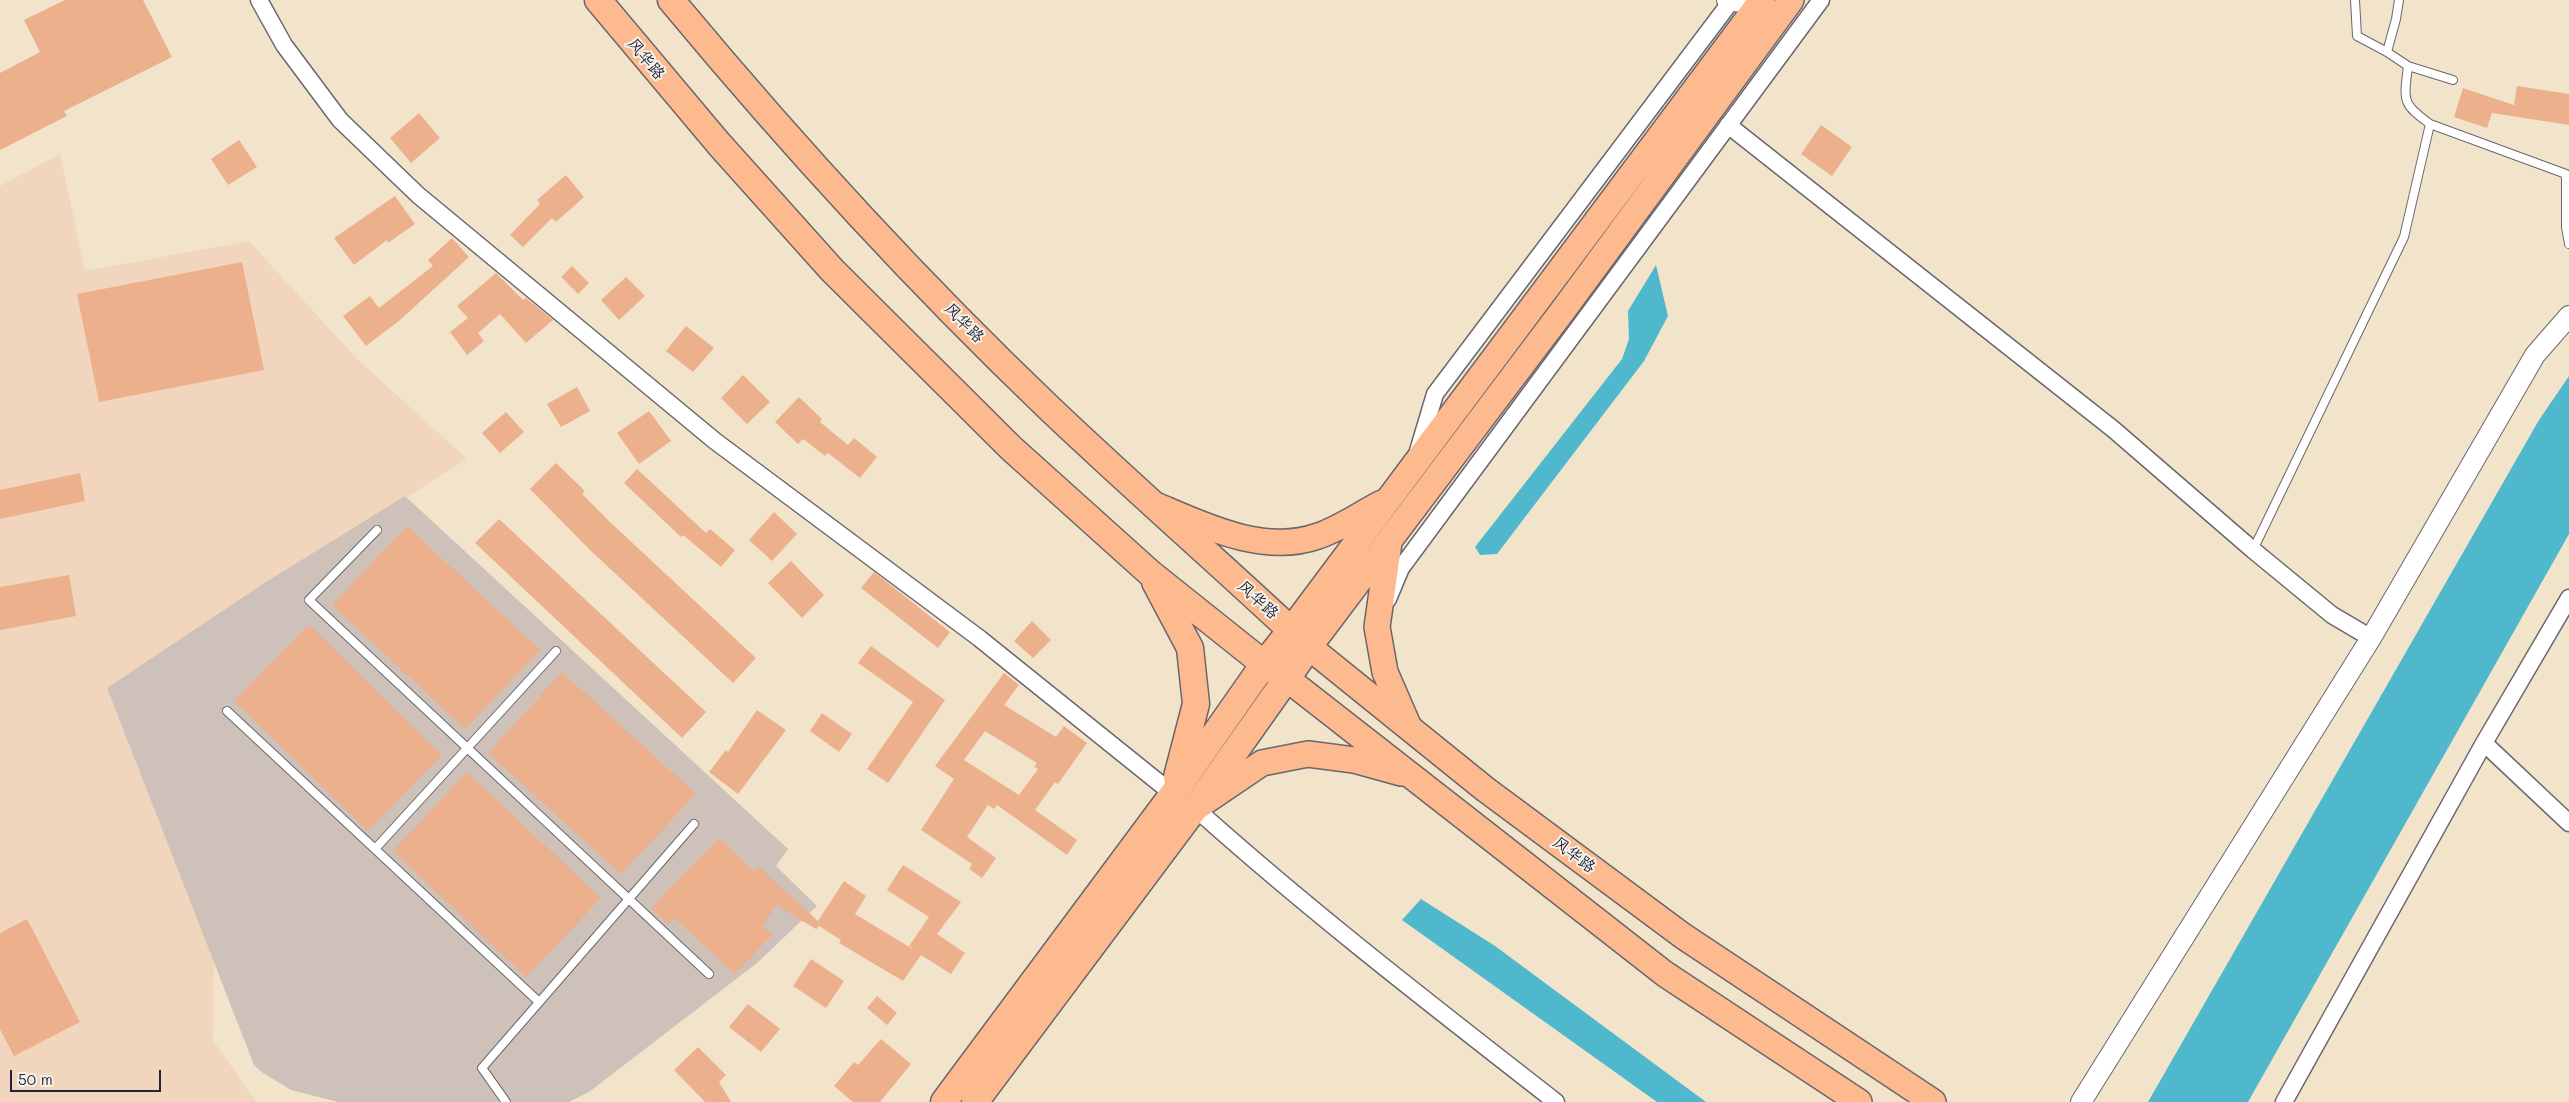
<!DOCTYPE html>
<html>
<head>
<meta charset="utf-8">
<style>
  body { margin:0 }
  #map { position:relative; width:2569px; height:1102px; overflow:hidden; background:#f2e4cb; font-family:Mali,sans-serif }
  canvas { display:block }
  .scale { position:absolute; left:10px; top:1070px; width:151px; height:22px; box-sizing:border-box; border:2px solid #22223b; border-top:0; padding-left:6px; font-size:15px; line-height:18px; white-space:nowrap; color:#22223b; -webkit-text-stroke:4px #f7f3e8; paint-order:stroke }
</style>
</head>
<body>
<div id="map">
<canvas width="2569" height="1102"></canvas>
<div class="scale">50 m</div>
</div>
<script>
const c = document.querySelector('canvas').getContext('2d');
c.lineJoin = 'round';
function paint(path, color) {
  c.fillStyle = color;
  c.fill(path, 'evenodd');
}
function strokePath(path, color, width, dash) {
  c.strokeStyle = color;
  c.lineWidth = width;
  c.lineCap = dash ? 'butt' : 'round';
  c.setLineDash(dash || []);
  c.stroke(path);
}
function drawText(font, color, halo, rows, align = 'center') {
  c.font = font + ' Mali,"LXGW WenKai TC",sans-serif';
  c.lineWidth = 4;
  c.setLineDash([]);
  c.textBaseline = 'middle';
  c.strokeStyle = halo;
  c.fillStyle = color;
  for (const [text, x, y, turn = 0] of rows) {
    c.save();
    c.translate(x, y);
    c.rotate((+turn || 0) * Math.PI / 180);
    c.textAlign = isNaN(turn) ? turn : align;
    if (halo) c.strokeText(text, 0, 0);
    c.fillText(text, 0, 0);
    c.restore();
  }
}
paint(new Path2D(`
  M 60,154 L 85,271 L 249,241 L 357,359 L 467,459 L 107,688 L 214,962 L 213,1040 L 256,1102 L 0,1102 L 0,186 Z`), '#f1d5bd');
paint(new Path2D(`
  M 405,496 L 788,849 L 776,866 L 817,906 L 757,963 L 589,1092 L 569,1102 L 338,1102 L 291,1090 L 263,1073 L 254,1065 L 107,688 L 266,582 Z`), '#cec1ba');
paint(new Path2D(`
  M 1656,265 L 1668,316 L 1644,361 L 1497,554 L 1480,555 L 1475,547 L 1622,359 L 1629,339 L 1628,311 Z
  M 2569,376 L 2569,534 L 2248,1102 L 2148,1102 L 2539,420 Z
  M 1421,899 L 1495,946 L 1706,1102 L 1657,1102 L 1402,920 Z`), '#4fb8cc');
paint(new Path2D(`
  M 65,0 L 143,0 L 172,57 L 64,111 L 67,116 L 0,150 L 0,73 L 40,52 L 24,20 Z
  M 2517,86 L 2569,94 L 2569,125 L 2492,113 L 2487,128 L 2454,117 L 2463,88 L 2514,105 Z
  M 419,113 L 440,138 L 411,163 L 390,138 Z
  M 1821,125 L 1852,147 L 1832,176 L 1801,154 Z
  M 239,140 L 257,167 L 228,185 L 211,159 Z
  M 566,175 L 584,197 L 556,222 L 552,218 L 523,247 L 510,235 L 540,204 L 537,200 Z
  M 395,196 L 415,224 L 388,243 L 387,240 L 354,265 L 334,238 Z
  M 452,238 L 469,257 L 400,320 L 366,346 L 343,316 L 370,296 L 379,308 L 433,266 L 428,260 Z
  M 242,262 L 264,370 L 99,402 L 77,294 Z
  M 572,266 L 589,283 L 578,294 L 561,277 Z
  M 496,273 L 523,300 L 526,298 L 553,320 L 526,343 L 500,314 L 478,333 L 484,341 L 467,355 L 450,332 L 468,318 L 457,306 Z
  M 626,277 L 645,296 L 619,320 L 601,300 Z
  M 686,326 L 714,348 L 693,372 L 666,351 Z
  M 743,375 L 770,402 L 747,424 L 721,398 Z
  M 577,387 L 590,411 L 561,427 L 547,404 Z
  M 799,397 L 822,419 L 820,422 L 848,445 L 854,438 L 877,457 L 860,478 L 828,453 L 825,456 L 803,439 L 798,444 L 775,422 Z
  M 649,411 L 671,441 L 639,464 L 617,433 Z
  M 506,412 L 524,432 L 500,453 L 482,433 Z
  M 556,463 L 585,491 L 582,494 L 611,523 L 756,658 L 733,683 L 590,550 L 530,489 Z
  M 637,469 L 706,533 L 710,529 L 735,550 L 721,567 L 683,535 L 681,537 L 624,483 Z
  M 80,473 L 85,501 L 0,519 L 0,490 Z
  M 774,512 L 797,534 L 772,561 L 749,540 Z
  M 499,519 L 706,712 L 682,738 L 475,543 Z
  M 407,526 L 540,650 L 465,729 L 332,605 Z
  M 791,561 L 824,595 L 802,618 L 768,583 Z
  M 874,572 L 950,632 L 938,648 L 861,588 Z
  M 69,575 L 76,616 L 0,630 L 0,587 Z
  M 1032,621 L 1051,640 L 1033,658 L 1014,641 Z
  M 309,625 L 442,755 L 368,831 L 234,701 Z
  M 871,646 L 945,700 L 888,783 L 867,769 L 913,702 L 858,663 Z
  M 562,672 L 696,794 L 621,874 L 488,753 Z
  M 1004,673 L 1019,685 L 1004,705 L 1056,737 L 1064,726 L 1087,743 L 1058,784 L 1055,782 L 1035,810 L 1077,840 L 1067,855 L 997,805 L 994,809 L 988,805 L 967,837 L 996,858 L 982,878 L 969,869 L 972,864 L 921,830 L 954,779 L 935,766 ZM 985,731 L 1037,763 L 1034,767 L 1038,769 L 1019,795 L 964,760 Z
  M 757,710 L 786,730 L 738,794 L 709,772 L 726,750 L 728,752 Z
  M 822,713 L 852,734 L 839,752 L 810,731 Z
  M 467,772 L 601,898 L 526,977 L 393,851 Z
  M 719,838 L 755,872 L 759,867 L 818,921 L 844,881 L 866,896 L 855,914 L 916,951 L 909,946 L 929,917 L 887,890 L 903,865 L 961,902 L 937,934 L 965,953 L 951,974 L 921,955 L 903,981 L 839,943 L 841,940 L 819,926 L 816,929 L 776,905 L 762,927 L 773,934 L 735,974 L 674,918 L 668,924 L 651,908 Z
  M 27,919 L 80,1022 L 14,1056 L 0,1029 L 0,933 Z
  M 811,959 L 844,981 L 826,1008 L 793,986 Z
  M 877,996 L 897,1013 L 887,1025 L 867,1008 Z
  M 748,1004 L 780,1029 L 761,1052 L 729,1027 Z
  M 881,1039 L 911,1064 L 880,1102 L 853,1102 L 834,1086 L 854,1062 L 858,1065 Z
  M 698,1047 L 726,1075 L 719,1082 L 731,1102 L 705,1102 L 674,1070 Z`), '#ecb08d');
const service = new Path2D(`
  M 2355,0 L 2357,36 L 2387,52
  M 2399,0 L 2396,19 L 2387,52 L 2408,66 L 2453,80
  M 2408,66 C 2404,101 2401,103 2430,124 L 2566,174 L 2566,227 L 2569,244
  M 377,530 L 309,600 L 709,974
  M 2253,550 L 2404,237 L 2430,124
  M 227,711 L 539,1002
  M 375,849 L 556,651
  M 506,1102 L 482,1068 L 694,824`);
const minor = new Path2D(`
  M 259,0 L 284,45 L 340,120 L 418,195 L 715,441 L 979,638 L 1173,794
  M 1728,125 L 2113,429 L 2253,550 L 2332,615 L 2371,638
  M 1418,451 L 1435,394 L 1732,0
  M 1388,599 L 1401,568 L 1821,0
  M 2484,743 L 2569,823
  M 1195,808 C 1311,912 1433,1006 1556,1102
  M 2284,1102 L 2484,743 L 2569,598`);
const tertiary = new Path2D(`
  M 1727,0 L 1759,4
  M 2081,1102 L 2371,638 L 2535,355 L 2569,316`);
const primary = new Path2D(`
  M 1791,0 L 1564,309 L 1309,647 L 1485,789 L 1683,936 L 1933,1102
  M 1158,506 C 1207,527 1265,555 1318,536 C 1340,529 1362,513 1382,503
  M 1389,543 L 1377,627 L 1385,672 L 1408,725
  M 1291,630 L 1762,0
  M 1286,678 L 1665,974 L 1859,1102
  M 1197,807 L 1262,763 L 1308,754 L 1354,760 L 1401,773`);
const trunk = new Path2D(`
  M 598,0 L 719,144 L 832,270 L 1011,448 L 1150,573 L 1264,664 L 1286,678
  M 671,0 C 789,142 913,278 1047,406 C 1133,488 1223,566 1309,647 L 1195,808 L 975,1102
  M 1155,582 L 1190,648 L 1196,704 L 1177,777
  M 944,1102 L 1173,794 L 1264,664 L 1291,630`);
strokePath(service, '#6b666d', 10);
strokePath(minor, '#6b666d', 19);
strokePath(tertiary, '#6b666d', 22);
strokePath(primary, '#6b666d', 28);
strokePath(trunk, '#6b666d', 29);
strokePath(service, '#fff', 8);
strokePath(minor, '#fff', 16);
strokePath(tertiary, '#fff', 20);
strokePath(primary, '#fcba8e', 25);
strokePath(trunk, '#fcba8e', 26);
drawText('16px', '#22223b', '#f7f3e8', [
  ["风华路",646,59,50],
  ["风华路",964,323,45],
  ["风华路",1258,600,42],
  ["风华路",1574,855,37]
]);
</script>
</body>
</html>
